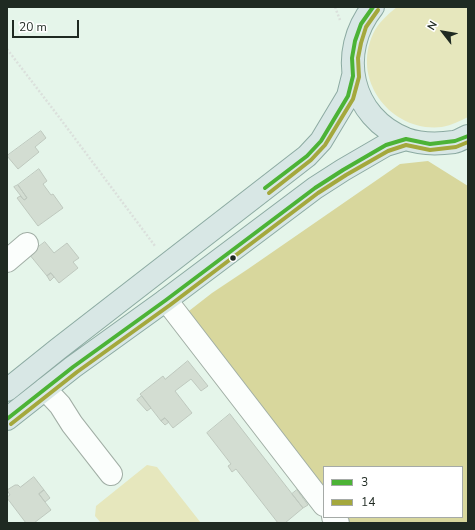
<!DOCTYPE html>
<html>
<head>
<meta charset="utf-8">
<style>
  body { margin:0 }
  #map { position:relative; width:475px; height:530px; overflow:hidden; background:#e5f5ea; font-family:"Nunito Sans",sans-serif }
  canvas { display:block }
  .frame { position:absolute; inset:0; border:8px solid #1f2a22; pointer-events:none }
  .legend { position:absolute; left:323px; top:466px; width:140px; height:52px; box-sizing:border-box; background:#fff; border:1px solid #a5aaa7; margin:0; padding:5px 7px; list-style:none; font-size:12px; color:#1f2a22 }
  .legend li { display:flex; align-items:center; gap:8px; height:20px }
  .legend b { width:20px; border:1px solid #a5aaa7 }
  .north { position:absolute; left:423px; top:12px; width:40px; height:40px; -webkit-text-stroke:3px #fff; paint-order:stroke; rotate:301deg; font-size:11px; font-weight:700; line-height:16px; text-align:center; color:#1f2a22 }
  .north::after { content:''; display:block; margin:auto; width:14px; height:18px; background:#1f2a22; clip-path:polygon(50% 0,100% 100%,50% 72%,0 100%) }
  .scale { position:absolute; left:12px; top:20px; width:67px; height:18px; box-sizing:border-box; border:2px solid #1f2a22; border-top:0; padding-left:5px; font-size:12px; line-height:14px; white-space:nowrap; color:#1f2a22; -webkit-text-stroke:3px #fff; paint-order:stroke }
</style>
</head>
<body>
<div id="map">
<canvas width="475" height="530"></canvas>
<div class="frame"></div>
<ul class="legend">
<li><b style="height:5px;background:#4cb336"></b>3</li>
<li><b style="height:5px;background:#a4a83d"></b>14</li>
</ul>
<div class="north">N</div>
<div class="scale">20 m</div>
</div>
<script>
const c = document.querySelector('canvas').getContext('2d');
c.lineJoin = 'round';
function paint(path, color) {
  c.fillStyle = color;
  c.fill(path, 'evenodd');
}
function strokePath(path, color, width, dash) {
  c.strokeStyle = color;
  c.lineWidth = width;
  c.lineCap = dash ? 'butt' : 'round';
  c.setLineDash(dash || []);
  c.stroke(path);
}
paint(new Path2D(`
  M 397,7 L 468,7 L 468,117 C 460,121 452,125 442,127 C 392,133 351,81 373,34 C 378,23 387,15 397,7 Z
  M 147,465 L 157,467 L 201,523 L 101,523 L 95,516 L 96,506 Z`), '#e6e7bd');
paint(new Path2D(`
  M 428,161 L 468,186 L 468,523 L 346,523 L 343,517 L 462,517 L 462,467 L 324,467 L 324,490 L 185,314 L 212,293 L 248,269 L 400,164 Z`), '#d8d79d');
const building = new Path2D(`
  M 41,131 L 46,138 L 35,147 L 39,152 L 18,169 L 7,156 Z
  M 39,169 L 47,181 L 43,184 L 51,195 L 53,194 L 63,208 L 38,226 L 17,198 L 20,196 L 24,200 L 27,198 L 18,185 Z
  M 18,185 L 27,198 L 24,200 L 14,187 Z
  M 45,242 L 54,253 L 67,243 L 79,258 L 73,262 L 78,268 L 59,283 L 51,273 L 47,276 L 29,254 Z
  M 51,273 L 54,277 L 50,281 L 47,276 Z
  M 188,361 L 208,386 L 201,391 L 191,379 L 175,391 L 192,413 L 173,428 L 165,418 L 161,421 L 140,394 L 163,376 L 165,379 Z
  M 142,396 L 151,408 L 147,411 L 137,400 Z
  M 230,414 L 303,508 L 285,523 L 278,523 L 236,469 L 232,472 L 228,466 L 231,464 L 207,433 Z
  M 165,418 L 169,422 L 165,425 L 161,421 Z
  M 34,477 L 44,490 L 39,494 L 51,510 L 34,523 L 26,523 L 7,498 L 7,497 L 10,495 L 7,490 L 15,485 L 18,485 L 20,487 Z
  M 44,490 L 50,498 L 45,502 L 39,494 Z
  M 297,490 L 308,505 L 303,508 L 292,494 Z`);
paint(building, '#d3ddd2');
strokePath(building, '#bec8be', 1);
const minor = new Path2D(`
  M 7,261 L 27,244
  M 166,300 L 324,505
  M 45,389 L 60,405 L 72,424 L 111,474
  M 333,517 L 338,523`);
const major = new Path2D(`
  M 373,7 C 337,52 350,117 406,139 C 420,144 439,144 454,142 C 459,141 463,138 468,136
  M 7,390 L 58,349 L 307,156 L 321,141 L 348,96 L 353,76
  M 7,419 L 73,367 L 166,300 L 315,188 L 343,170 L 386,145 L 406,139`);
strokePath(minor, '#a1aea5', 24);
strokePath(major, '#8caaa2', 24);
strokePath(new Path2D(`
  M 335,7 L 340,20
  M 7,49 L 59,117 L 155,246`), '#dbe0dc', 2.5, [2, 2]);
strokePath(minor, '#fbfefc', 22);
strokePath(major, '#d8e7e5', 22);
strokePath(new Path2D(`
  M 265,188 L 307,156 L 321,141 L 348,96 L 353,76 L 352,58 L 355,41 L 361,24 L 373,7
  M 7,419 L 73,367 L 166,300 L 315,188 L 343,170 L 386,145 L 406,139 L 430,144 L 455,141 L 468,136`), '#4cb336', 4);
strokePath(new Path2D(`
  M 269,193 L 311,160 L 325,145 L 353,99 L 359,77 L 358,58 L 361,43 L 366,27 L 378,10
  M 11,424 L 77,372 L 170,305 L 318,193 L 346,175 L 388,151 L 406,145 L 430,150 L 456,147 L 468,142`), '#a4a83d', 4);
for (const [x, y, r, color] of [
  [233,258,3.5,"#1f2a22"]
]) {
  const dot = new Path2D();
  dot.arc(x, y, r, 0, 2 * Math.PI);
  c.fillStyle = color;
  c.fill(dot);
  strokePath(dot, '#fff', 1.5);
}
</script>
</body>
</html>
